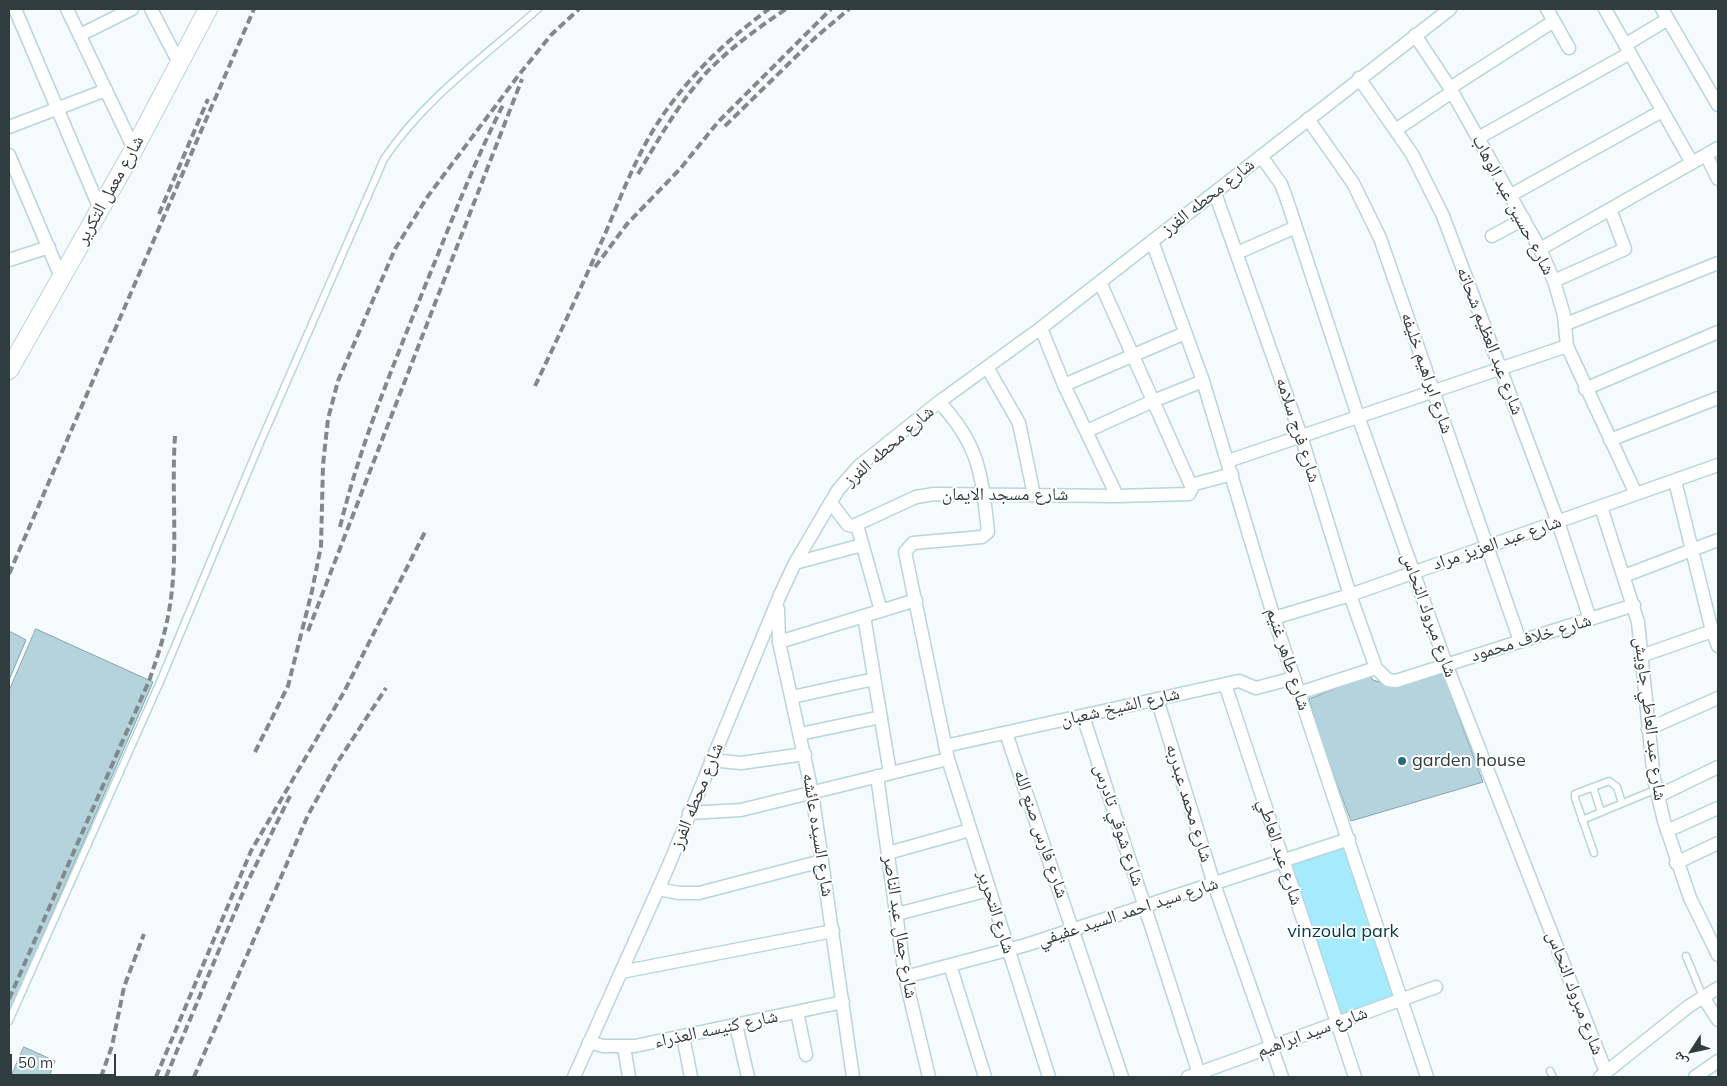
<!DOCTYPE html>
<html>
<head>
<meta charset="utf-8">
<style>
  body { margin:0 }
  #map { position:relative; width:1727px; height:1086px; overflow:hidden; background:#f5fbfd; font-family:Mulish,"Noto Naskh Arabic",sans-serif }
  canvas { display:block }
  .frame { position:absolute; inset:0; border:10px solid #303d40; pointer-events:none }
  .north { position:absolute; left:1667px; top:1026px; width:50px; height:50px; -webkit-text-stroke:4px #fff; paint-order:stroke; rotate:235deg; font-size:14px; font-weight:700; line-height:20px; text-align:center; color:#303d40 }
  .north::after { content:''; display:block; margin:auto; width:18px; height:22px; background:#303d40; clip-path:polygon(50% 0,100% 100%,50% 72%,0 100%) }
  .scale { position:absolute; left:10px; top:1054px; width:106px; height:22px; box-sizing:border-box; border:2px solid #303d40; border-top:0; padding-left:6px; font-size:15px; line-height:18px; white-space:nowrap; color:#303d40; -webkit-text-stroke:4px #fff; paint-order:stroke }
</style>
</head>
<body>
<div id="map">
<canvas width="1727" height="1086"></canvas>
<div class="frame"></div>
<div class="north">ش</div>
<div class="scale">50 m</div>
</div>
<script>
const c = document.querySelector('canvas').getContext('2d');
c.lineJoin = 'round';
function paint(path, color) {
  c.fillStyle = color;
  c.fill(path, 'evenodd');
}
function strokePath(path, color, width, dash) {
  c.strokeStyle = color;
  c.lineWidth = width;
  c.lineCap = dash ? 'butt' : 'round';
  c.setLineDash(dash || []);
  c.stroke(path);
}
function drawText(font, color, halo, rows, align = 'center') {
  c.font = font + ' Mulish,"Noto Naskh Arabic",sans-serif';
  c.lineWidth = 4;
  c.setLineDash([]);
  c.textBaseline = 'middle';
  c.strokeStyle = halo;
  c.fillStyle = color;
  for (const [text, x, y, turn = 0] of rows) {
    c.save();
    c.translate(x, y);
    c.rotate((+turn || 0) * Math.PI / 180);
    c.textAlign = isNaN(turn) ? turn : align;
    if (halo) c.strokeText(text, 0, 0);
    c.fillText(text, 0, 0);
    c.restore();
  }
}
paint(new Path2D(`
  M 1348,844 L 1399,999 L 1338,1020 L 1287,865 Z`), '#a6eafe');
const building = new Path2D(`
  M 36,629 L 153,682 L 9,1013 L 9,691 Z
  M 9,631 L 26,640 L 9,680 Z
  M 1443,674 L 1483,782 L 1351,821 L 1321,741 L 1309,699 L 1370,675 L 1373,680 L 1395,687 Z
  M 24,1047 L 55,1061 L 50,1074 L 56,1077 L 11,1077 Z`);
paint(building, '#b5d3dc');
strokePath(building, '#86a3ab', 1);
const lane = new Path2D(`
  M 1593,787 L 1601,812
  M 1582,820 L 1657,789
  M 1594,853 L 1575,798 L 1575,794 L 1609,781 L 1617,787 L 1622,803
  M 1686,956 L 1703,997
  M 9,1021 L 160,682 L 260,443 L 384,159 C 424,99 485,56 538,9
  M 1550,1071 L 1553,1077`);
const street = new Path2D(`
  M 15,9 L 100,209
  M 67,9 L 134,149
  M 151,9 L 179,63
  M 1547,9 L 1569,48
  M 1605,9 L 1692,163
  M 1662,9 L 1718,105
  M 80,35 L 132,9
  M 1415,35 L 1450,88 L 1540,249 L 1554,281 L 1564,315 L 1567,346 L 1636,494
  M 1625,45 L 1668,19
  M 1359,78 L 1412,154 L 1443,216 L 1558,522 L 1590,619
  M 1450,88 L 1554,21
  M 1308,119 L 1353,183 L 1380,238 L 1520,641
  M 9,127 L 106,90
  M 1397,129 L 1452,92
  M 1478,138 L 1630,53
  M 9,155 L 61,277
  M 1706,155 L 1718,179
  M 1261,156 L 1281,184 L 1287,200 L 1358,416 L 1446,664 L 1606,1072
  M 1215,193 L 1301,436 L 1350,595 L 1376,668 L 1388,680 L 1396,681 L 1634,605
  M 1511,195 L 1662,111
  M 1492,236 L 1524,219
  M 1152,241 L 1203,381 L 1274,618 L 1427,1077
  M 1540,249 L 1718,148
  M 1237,253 L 1296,227
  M 9,260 L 49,247
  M 1554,281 L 1625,249 L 1610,209
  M 1566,324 L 1718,263
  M 1041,328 L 1064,385 L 1117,496
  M 987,367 L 1019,423 L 1034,495
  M 1064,385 L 1185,333
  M 1585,389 L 1718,332
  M 939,402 C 980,445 982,477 988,532 L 982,537 L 913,543 L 905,552 L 948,759 L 1049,1077
  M 1087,431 L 1153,401 L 1203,381
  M 1610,440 L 1718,398
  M 1228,461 L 1567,346
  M 1675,481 L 1712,631 L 1718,646
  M 1191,485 L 1232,474
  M 831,503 L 848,525 L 853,526 L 916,497 L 934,494 L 1117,496 L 1189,494 L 1192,488 L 1100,282
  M 1601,507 L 1638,622 L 1654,779 L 1664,821 L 1690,898 L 1718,955
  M 857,525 L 881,611
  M 795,563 L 862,545
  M 1624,576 L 1718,540
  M 778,609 L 779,642 L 812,792 L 853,1077
  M 864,616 L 890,773
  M 1274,618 L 1350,595 L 1718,465
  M 779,642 L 916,600
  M 1641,656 L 1718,629
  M 1225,684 L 1355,1077
  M 1299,693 L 1376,668
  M 792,697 L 874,679
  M 1157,699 L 1214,884 L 1282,1077
  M 1083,716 L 1200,1077
  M 1648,729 L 1718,698
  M 1006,733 L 1122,1077
  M 800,734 L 881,717
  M 945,746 L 1239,681 L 1256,688 L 1294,678
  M 711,760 L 741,763 L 805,754
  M 877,776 L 905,977 L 929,1077
  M 1658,796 L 1718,767
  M 689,813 L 741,810 L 948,759
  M 1667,831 L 1718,808
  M 888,853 L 970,830
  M 1676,863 L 1718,843
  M 658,889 L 679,893 L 699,893 L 822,861
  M 897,914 L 989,890
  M 950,965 L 985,1077
  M 621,972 L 833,931
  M 905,977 L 1026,945 L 1349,839
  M 1703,997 L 1718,1020
  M 797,1012 L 806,1055
  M 736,1025 L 748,1077
  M 683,1036 L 691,1077
  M 589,1042 L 603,1046 L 635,1046 L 843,1002
  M 624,1047 L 629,1077
  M 574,1077 L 668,867 L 780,595 L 795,563 L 838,490 L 859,466 L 939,402 L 1041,328 L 1450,9
  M 1188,1077 L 1436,987
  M 1600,1077 L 1689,1006 L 1718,988
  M 1695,1077 L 1718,1061`);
const secondary = new Path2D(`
  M 9,370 L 134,149 L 208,9`);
strokePath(lane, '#b6d5de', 9);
strokePath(street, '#b6d5de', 15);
strokePath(secondary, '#b6d5de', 20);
strokePath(lane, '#fff', 6);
strokePath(street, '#fff', 12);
strokePath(secondary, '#fff', 18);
strokePath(new Path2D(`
  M 725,126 L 816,37 L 849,9
  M 638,174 C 658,140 679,103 706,73 C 730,48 758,28 786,9
  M 159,214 L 208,99
  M 595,267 L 627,224 L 680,169 L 718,122 L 831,9
  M 535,386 C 559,336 582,285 605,234 C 622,194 638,151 663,115 C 692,73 728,39 769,9
  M 340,527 C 360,445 392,369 423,291 C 449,228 473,164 504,103
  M 9,574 L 254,9
  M 308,631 L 522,79
  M 255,752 L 288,686 L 312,591 L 321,546 L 323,465 L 328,419 L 338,381 L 395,249 L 428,196 L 518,76 L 551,35 L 579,9
  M 9,999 L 149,681 C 157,658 165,635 169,611 C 179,556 171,493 175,436
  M 101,1077 L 112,1046 L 124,987 L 144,934
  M 156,1077 L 251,851 L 344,692 L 426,530
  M 166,1077 L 247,883 L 290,796
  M 194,1077 L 308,815 L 337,763 L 386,688`), '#808a8d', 4, [8, 4]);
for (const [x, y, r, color] of [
  [1402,761,5,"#276b7c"]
]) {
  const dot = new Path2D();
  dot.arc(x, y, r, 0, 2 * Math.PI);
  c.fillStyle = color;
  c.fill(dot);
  strokePath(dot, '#fff', 2);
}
drawText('18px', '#303d40', '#fff', [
  ["شارع معمل التكرير",110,190,-61],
  ["شارع محطه الفرز",1208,197,-38],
  ["شارع حسين عبد الوهاب",1513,205,62],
  ["شارع عبد العظيم شحاته",1490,341,69],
  ["شارع ابراهيم خليفه",1427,373,71],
  ["شارع فرج سلامه",1298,430,72],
  ["شارع محطه الفرز",889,446,-41],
  ["شارع مسجد الايمان",1005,495],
  ["شارع عبد العزيز مراد",1497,543,-19],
  ["شارع مبروك النحاس",1429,615,70],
  ["شارع خلاف محمود",1531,638,-17],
  ["شارع طاهر غنيم",1288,659,72],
  ["شارع الشيخ شعبان",1120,707,-13],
  ["شارع عبد العاطي جاويش",1650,719,83],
  ["شارع محطه الفرز",697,796,-68],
  ["شارع محمد عبدربه",1189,803,73],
  ["شارع شوقي تادرس",1119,825,72],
  ["شارع فارس صنع الله",1041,834,71],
  ["شارع السيده عائشه",818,835,81],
  ["شارع عبد العاطي",1280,852,72],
  ["شارع التحرير",996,912,72],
  ["شارع سيد احمد السيد عفيفي",1128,912,-18],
  ["شارع جمال عبد الناصر",900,927,81],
  ["شارع مبروك النحاس",1575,993,69],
  ["شارع كنيسه العذراء",716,1029,-12],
  ["شارع سيد ابراهيم",1312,1032,-20]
]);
drawText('18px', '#303d40', '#fff', [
  ["garden house",1412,761]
], 'left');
drawText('18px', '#023a46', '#fff', [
  ["vinzoula park",1343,932]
]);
</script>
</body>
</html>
